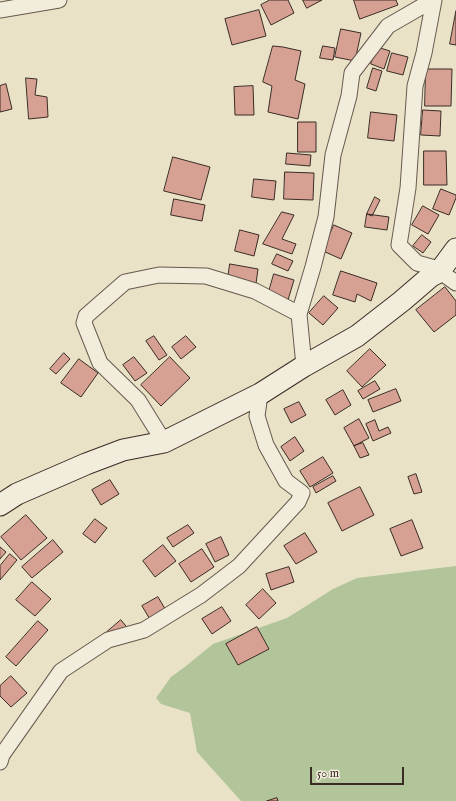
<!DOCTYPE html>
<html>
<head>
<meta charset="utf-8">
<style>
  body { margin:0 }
  #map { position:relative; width:456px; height:801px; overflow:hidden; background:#e9e2c7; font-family:"IM FELL English",serif }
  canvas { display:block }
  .scale { position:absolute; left:310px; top:767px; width:94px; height:18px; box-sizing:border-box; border:2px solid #3a2b24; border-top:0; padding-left:5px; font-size:12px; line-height:14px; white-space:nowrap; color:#3a2b24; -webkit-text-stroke:3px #f1ecdb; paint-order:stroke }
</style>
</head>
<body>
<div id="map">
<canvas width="456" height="801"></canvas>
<div class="scale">50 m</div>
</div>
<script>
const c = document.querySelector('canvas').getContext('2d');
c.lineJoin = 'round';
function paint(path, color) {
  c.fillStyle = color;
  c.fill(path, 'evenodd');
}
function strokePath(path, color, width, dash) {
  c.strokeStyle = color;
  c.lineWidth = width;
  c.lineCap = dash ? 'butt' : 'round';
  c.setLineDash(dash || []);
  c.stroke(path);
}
paint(new Path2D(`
  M 456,566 L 456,801 L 241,801 L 197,752 L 190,713 L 161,704 L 156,698 L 171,677 L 186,666 L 213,644 L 287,618 L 333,589 L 357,578 Z`), '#b1c49a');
const building = new Path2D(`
  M 270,0 L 288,0 L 294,13 L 271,25 L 261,5 Z
  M 303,0 L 322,0 L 307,8 Z
  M 354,0 L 396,0 L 398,5 L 360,19 Z
  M 259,10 L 266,36 L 232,45 L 225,19 Z
  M 456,11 L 456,45 L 450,44 Z
  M 341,29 L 361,33 L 355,61 L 335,57 Z
  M 273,46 L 283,47 L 301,51 L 295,80 L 305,84 L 298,119 L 268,112 L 272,86 L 263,82 Z
  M 323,46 L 335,48 L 333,60 L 320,58 Z
  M 377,47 L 390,51 L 384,69 L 371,64 Z
  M 392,53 L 408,57 L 403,75 L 387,71 Z
  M 373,68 L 382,71 L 376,91 L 367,88 Z
  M 426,69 L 452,69 L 451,106 L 425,106 Z
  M 26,78 L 37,79 L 35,95 L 47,97 L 48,117 L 29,119 Z
  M 6,84 L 12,109 L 0,112 L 0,86 Z
  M 253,86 L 254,115 L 235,115 L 234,87 Z
  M 423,110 L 441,111 L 440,136 L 421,135 Z
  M 371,112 L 397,115 L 394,141 L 368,138 Z
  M 298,122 L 316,122 L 316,152 L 298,152 Z
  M 424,151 L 446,151 L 447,185 L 424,185 Z
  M 287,153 L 311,155 L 310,166 L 286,164 Z
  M 173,157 L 210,167 L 201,200 L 164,191 Z
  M 285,172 L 314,173 L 313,200 L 284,199 Z
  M 254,179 L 276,181 L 274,200 L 252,197 Z
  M 441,189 L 456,195 L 456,198 L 449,215 L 433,209 Z
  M 375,197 L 380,200 L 372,216 L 367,214 Z
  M 174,199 L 205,205 L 202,221 L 171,215 Z
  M 423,206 L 439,215 L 428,234 L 412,225 Z
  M 282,212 L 294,215 L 282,239 L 296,244 L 292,254 L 263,244 Z
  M 367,214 L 389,217 L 387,230 L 365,227 Z
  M 334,225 L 352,233 L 341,259 L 323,251 Z
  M 240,230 L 259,235 L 254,256 L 235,251 Z
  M 422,235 L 431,242 L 423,253 L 413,246 Z
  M 277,254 L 293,261 L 288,271 L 272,264 Z
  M 230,264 L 258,269 L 255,291 L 227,286 Z
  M 341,271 L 377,283 L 371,301 L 357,294 L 355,302 L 333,295 Z
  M 274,274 L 294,280 L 288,300 L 268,295 Z
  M 445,287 L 456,301 L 456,315 L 434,332 L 416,310 Z
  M 324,296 L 338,308 L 323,325 L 309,313 Z
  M 154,336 L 167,355 L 159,360 L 146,341 Z
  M 186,336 L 196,347 L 181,359 L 172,347 Z
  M 370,349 L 386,365 L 362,387 L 347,371 Z
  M 64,353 L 70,359 L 56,374 L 50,369 Z
  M 134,357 L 147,373 L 135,381 L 123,365 Z
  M 170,357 L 190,378 L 161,406 L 141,385 Z
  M 79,359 L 98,373 L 81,397 L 61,383 Z
  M 375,381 L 380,389 L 363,399 L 358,391 Z
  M 396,389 L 401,401 L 373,412 L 368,400 Z
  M 343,390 L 351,405 L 335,415 L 326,400 Z
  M 299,402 L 306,415 L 291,423 L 284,409 Z
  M 359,419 L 369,438 L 354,446 L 344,428 Z
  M 375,420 L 379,431 L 388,427 L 391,433 L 373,441 L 366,424 Z
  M 295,437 L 304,451 L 290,461 L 281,447 Z
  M 363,443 L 369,455 L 360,458 L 354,446 Z
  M 323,457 L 333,473 L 310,487 L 300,471 Z
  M 416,474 L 422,492 L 414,494 L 408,477 Z
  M 333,476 L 336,481 L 316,493 L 313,487 Z
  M 110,480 L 119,494 L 101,505 L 92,490 Z
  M 360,487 L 374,515 L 342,531 L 328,503 Z
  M 26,515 L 47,538 L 21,560 L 1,537 Z
  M 95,519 L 107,528 L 95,543 L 83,534 Z
  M 412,520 L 423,548 L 401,556 L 390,529 Z
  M 188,525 L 194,533 L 173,547 L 167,538 Z
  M 305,533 L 317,552 L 296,564 L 284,546 Z
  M 221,537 L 229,555 L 215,562 L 206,544 Z
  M 53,540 L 63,552 L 32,578 L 22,567 Z
  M 163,545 L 176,561 L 155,577 L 143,561 Z
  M 0,547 L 6,552 L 0,559 Z
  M 202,549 L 214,567 L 191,582 L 179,564 Z
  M 10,554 L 17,560 L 0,580 L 0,566 Z
  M 289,567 L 294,582 L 271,590 L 266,574 Z
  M 32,582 L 51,599 L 35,616 L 16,600 Z
  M 263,589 L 276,603 L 259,619 L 246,605 Z
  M 158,597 L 167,612 L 151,621 L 142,606 Z
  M 222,607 L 231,621 L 212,634 L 202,619 Z
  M 121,620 L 130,631 L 116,642 L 107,632 Z
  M 38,621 L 48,630 L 16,666 L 6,657 Z
  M 257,627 L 269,649 L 238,665 L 226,644 Z
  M 11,676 L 27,693 L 11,707 L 0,696 L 0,686 Z
  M 277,798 L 278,801 L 267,801 Z`);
paint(building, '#d6a193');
strokePath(building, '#3a2b24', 1);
const street = new Path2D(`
  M 434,0 L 424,53 L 415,86 L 408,188 L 399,245 L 417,263 L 435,268 L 456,283
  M 0,10 L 59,0
  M 304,366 L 299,314 L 313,267 L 326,217 L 333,155 L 349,96 L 352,73 L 388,26 L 433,0
  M 164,442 L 138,400 L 100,363 L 84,323 L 86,316 L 125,282 L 159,275 L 206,276 L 255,291 L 299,314
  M 0,762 L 2,755 L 61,671 L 108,640 L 144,630 L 201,595 L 239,566 L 298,502 L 302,493 L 286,481 L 266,445 L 257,416 L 260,394`);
const secondary = new Path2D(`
  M 0,505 L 17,494 L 86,464 L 123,450 L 164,442 L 260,394 L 304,366 L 357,336 L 402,301 L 431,276 L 439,272 L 456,249`);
strokePath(street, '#66594d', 17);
strokePath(secondary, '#3a2b24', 23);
strokePath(street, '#f1ecdb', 15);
strokePath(secondary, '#f1ecdb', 21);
</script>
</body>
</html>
